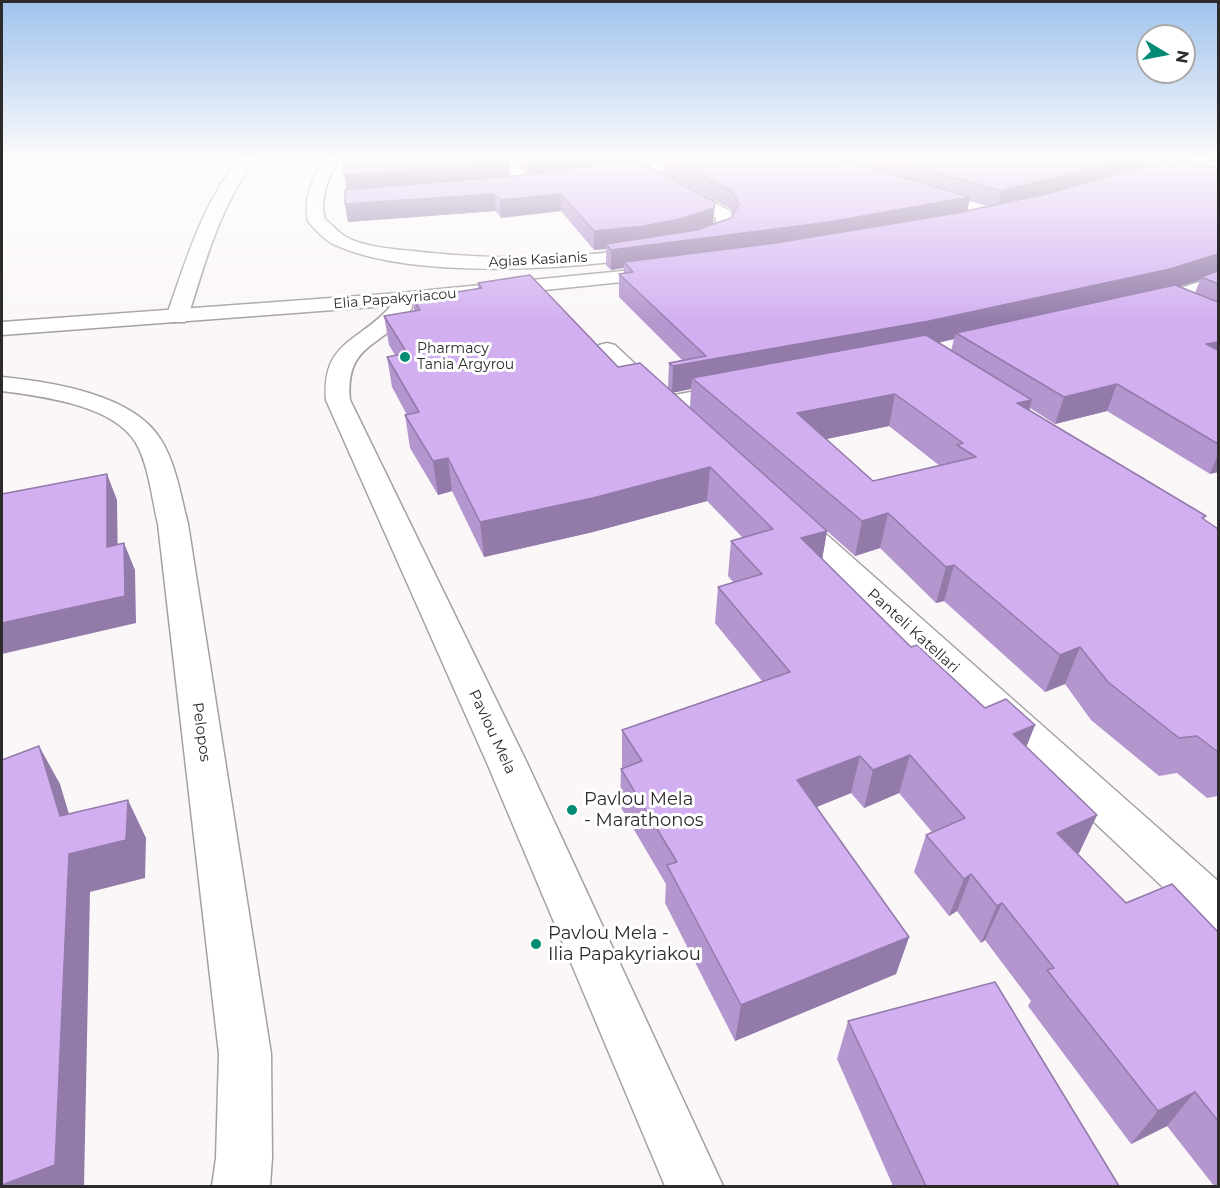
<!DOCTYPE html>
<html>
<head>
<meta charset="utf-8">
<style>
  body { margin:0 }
  #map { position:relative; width:1220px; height:1188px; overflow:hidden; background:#fbf7f9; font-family:Montserrat,sans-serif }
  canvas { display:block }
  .frame { position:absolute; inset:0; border:3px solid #2c2a2b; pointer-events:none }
  .north { position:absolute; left:1136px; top:24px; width:60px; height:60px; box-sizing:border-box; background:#fff; border:2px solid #abaaaa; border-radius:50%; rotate:100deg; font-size:16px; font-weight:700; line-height:24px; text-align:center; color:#2c2a2b }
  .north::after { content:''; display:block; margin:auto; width:21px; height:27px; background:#028b72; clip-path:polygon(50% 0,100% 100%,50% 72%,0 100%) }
</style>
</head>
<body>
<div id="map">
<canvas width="1220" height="1188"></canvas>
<div class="frame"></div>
<div class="north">N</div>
</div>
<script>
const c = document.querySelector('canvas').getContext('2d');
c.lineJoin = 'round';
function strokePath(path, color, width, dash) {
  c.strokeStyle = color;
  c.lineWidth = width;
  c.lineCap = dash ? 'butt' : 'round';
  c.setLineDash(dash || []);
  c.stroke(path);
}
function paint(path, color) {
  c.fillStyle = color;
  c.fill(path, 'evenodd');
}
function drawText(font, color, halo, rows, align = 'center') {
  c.font = font + ' Montserrat,sans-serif';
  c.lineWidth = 6;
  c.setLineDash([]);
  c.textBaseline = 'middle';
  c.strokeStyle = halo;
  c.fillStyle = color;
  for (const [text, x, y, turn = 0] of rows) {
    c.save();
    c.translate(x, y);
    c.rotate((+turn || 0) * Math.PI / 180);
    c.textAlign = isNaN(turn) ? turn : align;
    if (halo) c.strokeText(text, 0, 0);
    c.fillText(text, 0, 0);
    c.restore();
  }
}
const minor = new Path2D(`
  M 241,157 L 256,157 C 219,210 207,256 188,317 L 185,322 L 169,322 L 166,317 C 186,262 202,202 241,157 Z
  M 327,157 L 341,157 C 329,175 319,197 325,219 C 332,225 339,233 346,237 C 365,247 392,249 413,251 C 503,262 630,261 715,228 L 716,218 L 669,190 L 667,187 L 669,184 L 675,182 L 730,211 L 735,222 L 729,235 C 718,239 707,245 695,248 C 607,269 419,283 335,245 C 326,241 314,229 308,221 C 303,197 313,176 327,157 Z
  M 498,157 L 512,157 L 533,185 L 531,188 L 519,188 Z
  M 700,157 L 736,157 L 729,161 L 608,180 L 600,175 L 608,170 Z
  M 1218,276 L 1218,288 L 1149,310 L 1142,308 L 1139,304 L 1142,300 Z
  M 400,293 L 407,295 L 412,308 C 383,349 345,341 350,400 L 527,763 L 723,1186 L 665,1186 L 487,763 L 326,400 C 322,341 358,343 390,307 L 390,299 L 393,295 Z
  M 607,343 L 615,345 L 669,396 L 734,384 L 743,386 L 746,391 L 743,396 L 734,398 L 665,412 L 656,409 L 653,403 L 648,401 L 599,355 L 596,350 L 599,345 Z
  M 2,377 C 51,382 134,394 161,440 C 176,464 181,497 188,524 L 271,1054 L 272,1158 L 270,1186 L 212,1186 L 216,1158 L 219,1054 L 158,524 C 152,499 149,466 136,443 C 114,405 41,396 2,391 Z
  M 790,509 L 801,512 L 1218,881 L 1218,934 L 1202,928 L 1186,909 L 779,524 L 775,518 L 779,512 Z`);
const major = new Path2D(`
  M 1193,157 L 1214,157 L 1212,160 L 1155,179 L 1143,179 L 1141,176 L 1143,173 Z
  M 663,267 L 673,273 L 670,277 L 400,305 L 2,335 L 2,322 L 400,293 Z`);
strokePath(minor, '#a5a1a3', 3);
strokePath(major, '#a5a1a3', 3);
paint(minor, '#fff');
paint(major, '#fff');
paint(new Path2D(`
  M 515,157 L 1147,157 L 1144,166 L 1218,168 L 1218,472 L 1210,474 L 1107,411 L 1055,424 L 1030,408 L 1029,411 L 1218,529 L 1218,796 L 1207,798 L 1177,773 L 1159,776 L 1091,720 L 1065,684 L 1045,692 L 944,601 L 936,603 L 880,548 L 855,556 L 827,531 L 822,559 L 911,647 L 985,708 L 1035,725 L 1026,747 L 1097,815 L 1079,853 L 1077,854 L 1126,903 L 1218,932 L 1218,1186 L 1214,1186 L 1167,1126 L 1131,1144 L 1028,1006 L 1031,1001 L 985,940 L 981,943 L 957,911 L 949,916 L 914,872 L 926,835 L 932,832 L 899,793 L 864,808 L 851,793 L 816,807 L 909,937 L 896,974 L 735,1041 L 665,903 L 666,884 L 620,806 L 621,769 L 622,768 L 622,730 L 762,681 L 715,623 L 718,587 L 733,582 L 728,576 L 731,541 L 743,538 L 707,501 L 593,532 L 484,557 L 452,491 L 438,495 L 410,448 L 405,415 L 407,415 L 392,387 L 387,357 L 395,355 L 389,345 L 384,316 L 414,311 L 413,299 L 478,289 L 478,283 L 618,367 L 668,388 L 669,363 L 682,360 L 619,297 L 619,274 L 624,273 L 624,268 L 611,270 L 606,265 L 606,249 L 594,250 L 561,211 L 501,218 L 496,211 L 348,222 L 345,204 L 347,190 L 509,162 L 510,177 L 528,175 ZM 664,159 L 663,173 L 731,209 L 733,214 L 731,218 L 713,224 L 641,162 ZM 969,201 L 987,206 L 967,211 ZM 1200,280 L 1195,293 L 1179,286 L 1190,283 ZM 954,339 L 951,351 L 938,343 ZM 691,389 L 690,408 L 673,392 ZM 889,426 L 940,466 L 873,481 L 826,439 Z
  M 848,1021 L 1119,1186 L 893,1186 L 837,1059 Z`), '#b496cf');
paint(new Path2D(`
  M 556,157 L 664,157 L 664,159 L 530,178 L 529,160 Z
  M 1126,157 L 1147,157 L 1143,171 L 997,209 L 1001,191 Z
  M 509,162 L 510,179 L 347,193 L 344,175 Z
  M 494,194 L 496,211 L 348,222 L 345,204 Z
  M 561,194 L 561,211 L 501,218 L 500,200 Z
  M 970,197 L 966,216 L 826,241 L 624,262 L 624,268 L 611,270 L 611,250 Z
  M 715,202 L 713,226 L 680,237 L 606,244 L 606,249 L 594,250 L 594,231 Z
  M 1218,254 L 1218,274 L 1201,277 L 1200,280 L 1161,292 L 956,333 L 954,339 L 924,346 L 692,378 L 691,389 L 672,393 L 673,366 Z
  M 1218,342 L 1218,365 L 1206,344 Z
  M 1117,384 L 1107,411 L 1055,424 L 1064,397 Z
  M 895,394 L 889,426 L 793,446 L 797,413 Z
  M 1032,400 L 1023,432 L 1017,403 Z
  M 1218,454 L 1218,472 L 1210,474 Z
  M 448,458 L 452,491 L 438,495 L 433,461 Z
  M 710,467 L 707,501 L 593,532 L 484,557 L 480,522 Z
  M 107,474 L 117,500 L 118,573 L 107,547 Z
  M 888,513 L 880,548 L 855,556 L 862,521 Z
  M 827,531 L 821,566 L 801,538 Z
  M 124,543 L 135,570 L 136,623 L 2,654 L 2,623 Z
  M 954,565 L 944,601 L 936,603 L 946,567 Z
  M 1080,647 L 1065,684 L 1045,692 L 1060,655 Z
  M 1035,725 L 1020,763 L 1013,734 Z
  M 39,746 L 60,784 L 80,851 L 128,800 L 146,838 L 145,878 L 90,892 L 84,1186 L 2,1186 L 60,816 Z
  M 910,755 L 899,793 L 864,808 L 873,770 Z
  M 860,756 L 851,793 L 790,818 L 797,780 Z
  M 1097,815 L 1079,853 L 1039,871 L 1057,833 Z
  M 971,874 L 957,911 L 949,916 L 964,879 Z
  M 1002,903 L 985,940 L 981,943 L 997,906 Z
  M 909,937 L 896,974 L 735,1041 L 741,1005 Z
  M 1195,1092 L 1167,1126 L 1131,1144 L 1158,1111 Z`), '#927aa9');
const building = new Path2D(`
  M 344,157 L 506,157 L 509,162 L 344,175 Z
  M 526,157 L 556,157 L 529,160 Z
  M 665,157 L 833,157 L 970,197 L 829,222 L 611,250 L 606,244 L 697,230 L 731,218 L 739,204 L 732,191 Z
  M 881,157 L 1136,157 L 1001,191 Z
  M 1174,158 L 1218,168 L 1218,254 L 1170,269 L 929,321 L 673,366 L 669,363 L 706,356 L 619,274 L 633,272 L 624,262 L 776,243 L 957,213 L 1046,194 Z
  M 637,160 L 715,202 L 714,208 L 680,219 L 644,226 L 594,231 L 561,194 L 500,200 L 494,194 L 345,204 L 345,190 L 524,175 Z
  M 1218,271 L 1218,284 L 1201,277 Z
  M 530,275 L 618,367 L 640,363 L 827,531 L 801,538 L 911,647 L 917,645 L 985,708 L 1006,699 L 1035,725 L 1013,734 L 1097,815 L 1057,833 L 1126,903 L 1172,884 L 1218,932 L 1218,1121 L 1195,1092 L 1158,1111 L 1047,970 L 1054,968 L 1002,903 L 997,906 L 971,874 L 964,879 L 926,835 L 965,818 L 910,755 L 873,770 L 860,756 L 797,780 L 909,937 L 741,1005 L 667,865 L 677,862 L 621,769 L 642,761 L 622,730 L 790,672 L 718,587 L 762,574 L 731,541 L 773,529 L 710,467 L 593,498 L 480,522 L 448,458 L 433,461 L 405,415 L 419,412 L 387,357 L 407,353 L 384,316 L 420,310 L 413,299 L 482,288 L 478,283 Z
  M 1175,285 L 1218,302 L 1218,342 L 1206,344 L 1218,350 L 1218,444 L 1117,384 L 1064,397 L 956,333 Z
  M 926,335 L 1032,400 L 1017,403 L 1206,516 L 1202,518 L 1218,529 L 1218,752 L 1197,736 L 1179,738 L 1108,682 L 1080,647 L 1060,655 L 954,565 L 946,567 L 888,513 L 862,521 L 692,378 ZM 895,394 L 963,443 L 957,445 L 976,457 L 873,481 L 797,413 Z
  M 107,474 L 107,547 L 124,543 L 125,596 L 2,623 L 2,494 Z
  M 39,746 L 60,816 L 128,800 L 126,840 L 69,854 L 55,1165 L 2,1185 L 2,760 Z
  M 995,982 L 1119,1186 L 926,1186 L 848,1021 Z`);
paint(building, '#d1aff1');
strokePath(building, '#927aa9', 1.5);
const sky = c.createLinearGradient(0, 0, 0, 323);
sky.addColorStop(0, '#9fc3ed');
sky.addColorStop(0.49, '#fdfbfc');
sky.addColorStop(1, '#fdfbfc00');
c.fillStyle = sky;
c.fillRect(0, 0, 1220, 323);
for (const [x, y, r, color] of [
  [405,357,6,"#028b72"],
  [572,810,6,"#028b72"],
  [536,944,6,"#028b72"]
]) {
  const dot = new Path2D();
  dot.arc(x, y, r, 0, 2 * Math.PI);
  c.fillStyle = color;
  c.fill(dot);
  strokePath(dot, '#fff', 2);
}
drawText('14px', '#2c2a2b', '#fff', [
  ["Agias Kasianis",538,260,-3],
  ["Elia Papakyriacou",395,299,-5]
]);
drawText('14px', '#2c2a2b', '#fff', [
  ["Pharmacy",417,349],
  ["Tania Argyrou",417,365]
], 'left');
drawText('15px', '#2c2a2b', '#fff', [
  ["Panteli Katellari",913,631,42],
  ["Pelopos",201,732,82],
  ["Pavlou Mela",492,732,65]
]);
drawText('18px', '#2c2a2b', '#fff', [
  ["Pavlou Mela",584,800],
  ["- Marathonos",584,821],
  ["Pavlou Mela -",548,934],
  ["Ilia Papakyriakou",548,955]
], 'left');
</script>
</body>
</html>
